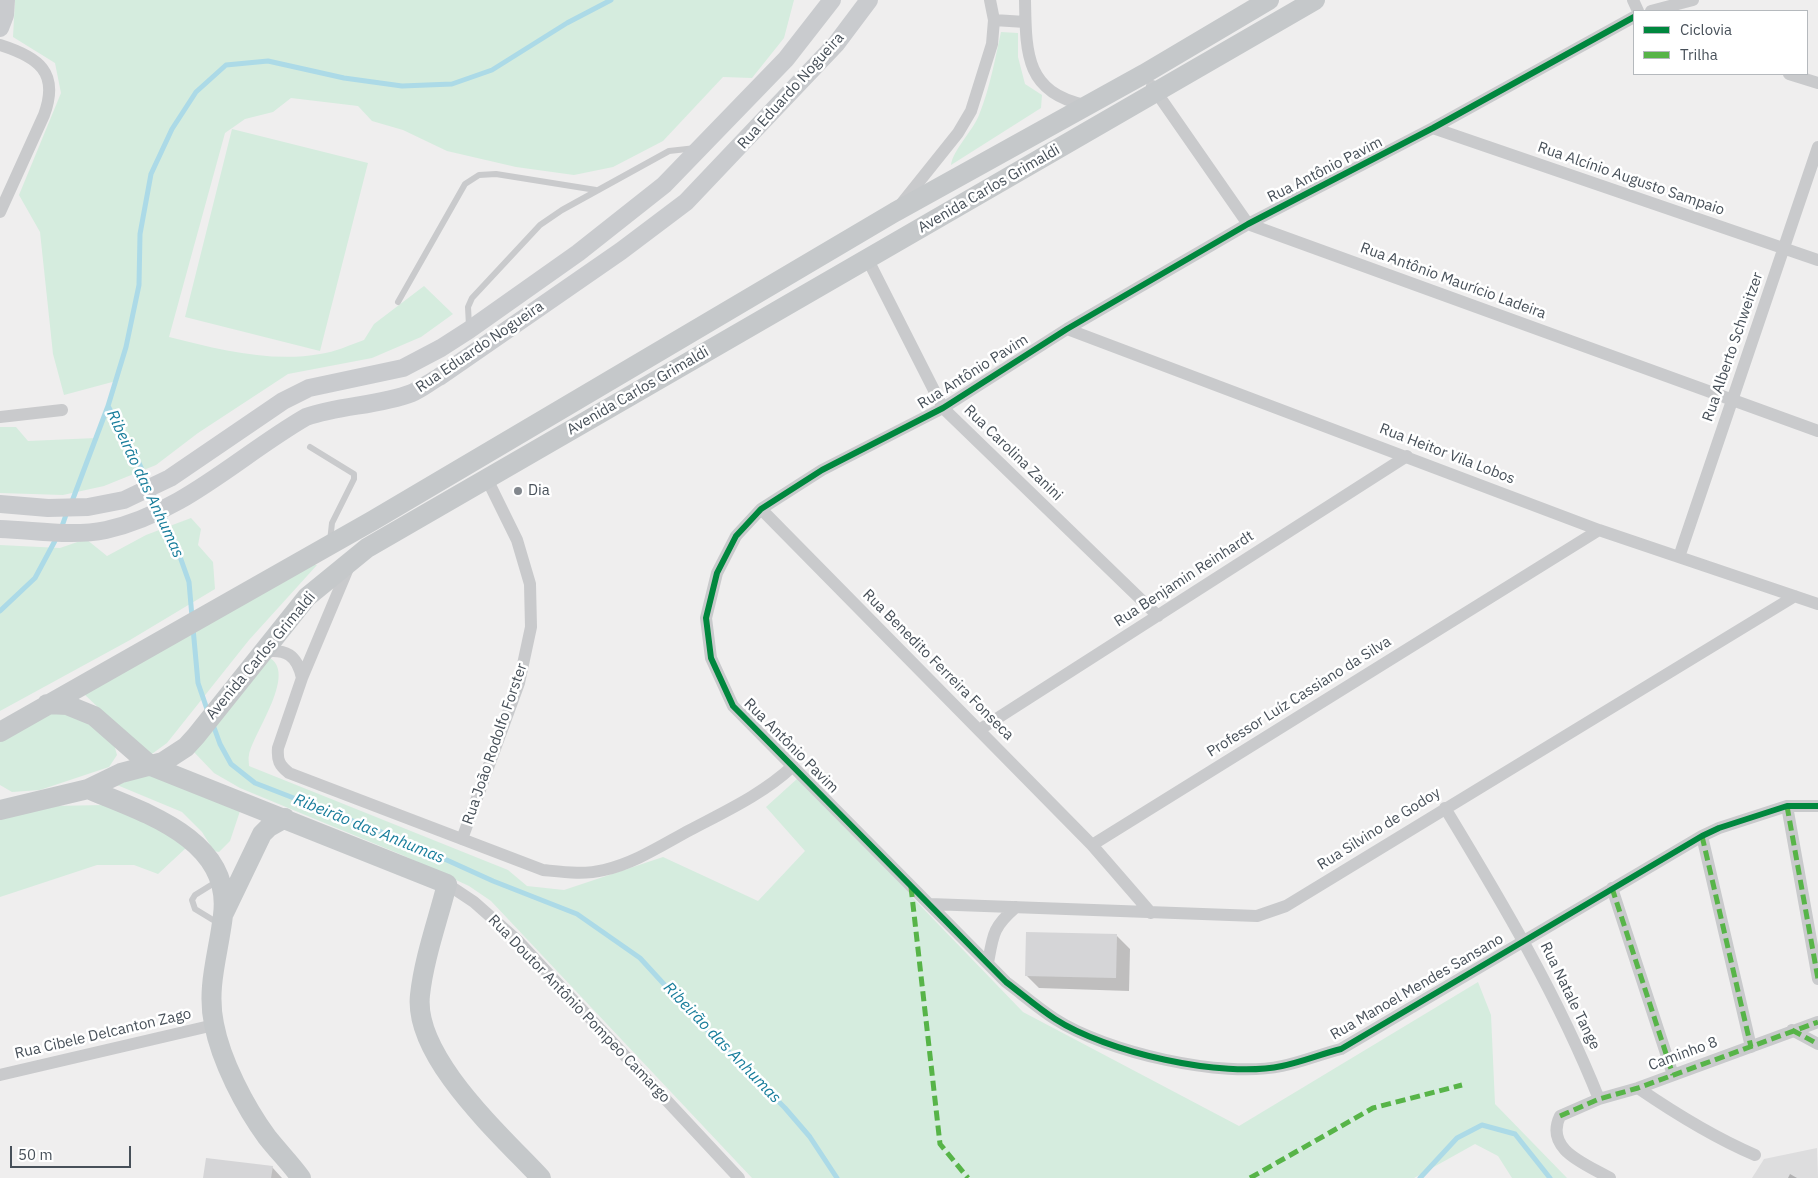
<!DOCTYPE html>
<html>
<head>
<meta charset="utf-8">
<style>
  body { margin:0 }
  #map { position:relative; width:1818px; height:1178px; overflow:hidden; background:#efeeee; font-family:"IBM Plex Sans",sans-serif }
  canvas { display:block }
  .legend { position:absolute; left:1633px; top:10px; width:175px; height:65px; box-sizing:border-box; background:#fff; border:1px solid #b5b9bd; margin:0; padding:6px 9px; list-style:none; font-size:15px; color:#475059 }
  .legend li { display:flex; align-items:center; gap:10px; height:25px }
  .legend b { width:25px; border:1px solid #b5b9bd }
  .scale { position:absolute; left:10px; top:1146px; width:121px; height:22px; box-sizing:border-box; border:2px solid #475059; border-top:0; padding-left:6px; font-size:15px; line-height:18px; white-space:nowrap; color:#475059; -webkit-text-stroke:4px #fff; paint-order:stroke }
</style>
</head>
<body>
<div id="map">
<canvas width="1818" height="1178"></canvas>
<ul class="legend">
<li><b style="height:6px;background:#00873e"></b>Ciclovia</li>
<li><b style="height:6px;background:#57b448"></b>Trilha</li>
</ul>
<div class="scale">50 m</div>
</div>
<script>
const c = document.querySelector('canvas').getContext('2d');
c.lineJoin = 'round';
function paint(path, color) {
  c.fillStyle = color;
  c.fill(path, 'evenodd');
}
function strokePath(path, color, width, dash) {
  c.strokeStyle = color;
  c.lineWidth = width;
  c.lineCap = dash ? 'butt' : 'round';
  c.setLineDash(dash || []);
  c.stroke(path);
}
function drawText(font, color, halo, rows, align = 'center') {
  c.font = font + ' "IBM Plex Sans",sans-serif';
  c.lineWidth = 5;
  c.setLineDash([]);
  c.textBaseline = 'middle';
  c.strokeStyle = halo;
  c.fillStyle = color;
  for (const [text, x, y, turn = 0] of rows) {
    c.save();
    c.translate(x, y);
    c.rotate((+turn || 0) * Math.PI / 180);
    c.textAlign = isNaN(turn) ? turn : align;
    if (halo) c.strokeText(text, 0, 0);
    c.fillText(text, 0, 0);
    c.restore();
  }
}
paint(new Path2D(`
  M 1817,1148 L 1818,1178 L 1752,1178 L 1764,1159 Z`), '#ddddde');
paint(new Path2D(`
  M 15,0 L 794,0 L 784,38 L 752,78 L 723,77 L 663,141 L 613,167 L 574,175 L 516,167 L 447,151 L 403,130 L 372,121 L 358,106 L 291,98 L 273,112 L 245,119 L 225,133 L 169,337 C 217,349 271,363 320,354 C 335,352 350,345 364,340 L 374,324 L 424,286 L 453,314 L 421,337 L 372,358 L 288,374 L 198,433 L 156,465 L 104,486 L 63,495 L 0,493 L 0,427 L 16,427 L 28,441 L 96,438 L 116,381 L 64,395 L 53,354 L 40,232 L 19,195 L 61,93 L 55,63 L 13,37 Z
  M 1001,32 L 1018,33 L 1018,57 L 1025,84 L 1042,95 L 1041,108 L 951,165 C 953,150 972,132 979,115 C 990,88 995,59 1001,32 Z
  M 232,129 L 368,163 L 320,351 L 185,317 Z
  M 191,518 L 201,529 L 198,545 L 213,562 L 215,589 L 130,640 L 0,711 L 0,545 L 60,548 L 86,539 L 107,556 L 146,535 Z
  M 307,563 L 317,565 L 249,640 L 167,743 L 149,756 L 83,693 Z
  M 268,657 C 299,672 253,733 249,755 C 248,758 249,763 249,766 L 508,870 L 527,886 L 564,890 L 663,857 L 758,901 L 805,851 L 766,807 L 798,778 L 910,884 L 913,898 L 1023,1012 L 1239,1126 L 1478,982 L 1491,1015 L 1495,1104 L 1567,1178 L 1512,1178 L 1498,1156 L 1475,1144 L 1414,1178 L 752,1178 L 491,901 L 469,886 L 402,855 L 240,788 L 214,773 L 193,751 Z
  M 52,709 L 74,712 L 112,737 L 117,755 L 109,767 L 40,790 L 12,792 L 0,785 L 0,738 Z
  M 150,773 L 241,808 L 230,841 L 219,852 L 214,851 L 202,832 L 182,812 L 117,785 Z
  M 104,805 L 150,823 L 187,847 L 158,874 L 134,865 L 97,865 L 0,897 L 0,819 L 53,806 Z`), '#d5ecde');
paint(new Path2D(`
  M 1117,936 L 1130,949 L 1129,991 L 1039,988 L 1026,975 Z
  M 272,1167 L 282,1178 L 204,1178 Z
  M 1790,1174 L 1797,1178 L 1788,1178 Z`), '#0003');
strokePath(new Path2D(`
  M 71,504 L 108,406
  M 61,529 L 67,512
  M 0,611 L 35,578 L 57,537
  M 192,617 L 189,582 L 173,537 L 139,463 L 108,406 L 126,347 L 139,285 L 140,234 L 151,174 L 172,129 L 196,92 L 226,65 L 268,61 L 344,78 L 402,86 L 452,84 L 492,70 L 567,23 L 611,0
  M 193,628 L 198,683 L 208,712
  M 212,722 L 220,744 L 231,764 L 255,783 L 407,842 L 493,881 L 577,914 L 640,958 L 694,1017 L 785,1108 L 810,1137 L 837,1178
  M 1420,1178 L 1457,1138 L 1482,1125 L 1515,1134 L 1550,1178`), '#acdae7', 5);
paint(new Path2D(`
  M 1026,932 L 1117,934 L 1116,978 L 1025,976 Z
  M 206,1158 L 273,1166 L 271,1178 L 203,1178 Z`), '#d5d5d7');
strokePath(new Path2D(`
  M 398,302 L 465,184 L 479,175 L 496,174 L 596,190
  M 469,326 L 468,307 L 472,298 L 540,225 L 562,210 L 669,151 L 696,148
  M 310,447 L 354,474 L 354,479 L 332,523 L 330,541
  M 216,882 L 195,895 L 192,900 L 195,909 L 218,923`), '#c9cacc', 6);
strokePath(new Path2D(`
  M 1025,0 C 1026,53 1025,92 1085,105
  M 1633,0 L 1638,11
  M 1651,11 L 1693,0
  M 1634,17 L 1433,128 L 1248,224 L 1067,329 L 943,408 L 822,470 L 761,509 L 736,536 L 717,573 L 706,618 L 711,658 L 733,706 L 1006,982 C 1022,994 1038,1008 1055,1019 C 1106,1052 1222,1079 1282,1066 C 1302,1062 1321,1054 1341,1049 L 1702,836 L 1719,828 L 1787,806 L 1818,806
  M 994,20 L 1025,22
  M 0,45 C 38,57 60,72 44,115 L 0,212
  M 1789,74 L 1818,83
  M 1152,86 L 1248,224 L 1818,431
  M 1433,128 L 1818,260
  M 902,203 L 958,133 L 971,111 L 992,44 L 994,20 L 990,0
  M 868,260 L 943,408 L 1158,616
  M 1067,329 L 1599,530 L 1818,604
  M 0,417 L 62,410
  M 761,509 L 1092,845
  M 1679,557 L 1818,147
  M 349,566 L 302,678 L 278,748 C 277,760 279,765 289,773 L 543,870 C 563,872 584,875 604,870 C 635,863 662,845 690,830 C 726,811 763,794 793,766
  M 262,652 C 286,648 297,655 302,678
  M 979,730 L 1407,456
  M 1787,806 L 1818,979
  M 1445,808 C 1502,902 1558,996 1599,1099
  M 1702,836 L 1751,1047
  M 462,839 L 519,683 L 531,627 L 530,584 L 517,540 L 486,477
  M 447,884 L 474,902 L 518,941 L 739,1178
  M 1612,888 L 1673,1075
  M 930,904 L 1257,916 L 1286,906 L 1795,596
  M 1151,913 L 1092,845 L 1599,530
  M 988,963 C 993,934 993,927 1016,907
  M 1792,1030 L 1818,1044
  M 0,1075 L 214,1025
  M 1638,1088 C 1676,1114 1713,1137 1755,1155
  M 1610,1178 C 1586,1164 1544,1150 1560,1116 L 1599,1099 L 1638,1088 L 1818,1022`), '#c9cacc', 12);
strokePath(new Path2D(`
  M 0,28 L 5,15 L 6,0
  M 0,504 L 48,508 L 88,507 L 124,500 L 170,478 L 283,401 L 309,388 L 403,368 L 441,348 L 469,330 L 578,253 L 664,185 L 786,59 L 832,0
  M 0,529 C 35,530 72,537 106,530 C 183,513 240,455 306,417 C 341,405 378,406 412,393 C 421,389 430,382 439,377 L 621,251 L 686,202 L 836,44 L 869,0`), '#c9cbce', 18);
strokePath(new Path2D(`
  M 47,704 L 67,705 L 94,716 L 151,766 L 447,884 C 438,920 424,958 420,995 C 413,1057 501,1135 541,1178
  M 0,732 L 372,521 L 895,212 L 1144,74 L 1269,0
  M 88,789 C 143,812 233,839 223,915 C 219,952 206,987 214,1024 C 221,1061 245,1107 267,1137 C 278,1151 291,1164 301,1178
  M 0,810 L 88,789 L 121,773 L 163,762 L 186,747 L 196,736 L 307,597 L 367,548 L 1315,0
  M 224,913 L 262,834 L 269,827 L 285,818`), '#c5c8ca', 20);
strokePath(new Path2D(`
  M 1787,806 L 1818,979
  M 1702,836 L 1751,1047
  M 911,887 L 940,1144 L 968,1178
  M 1612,888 L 1673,1075
  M 1792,1030 L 1818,1044
  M 1560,1116 L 1599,1099 L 1638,1088 L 1818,1022
  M 1250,1178 L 1373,1108 L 1462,1085`), '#57b448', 5, [10, 5]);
strokePath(new Path2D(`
  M 1634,17 L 1433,128 L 1248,224 L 1067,329 L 943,408 L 822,470 L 761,509 L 736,536 L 717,573 L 706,618 L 711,658 L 733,706 L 1006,982 C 1022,994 1038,1008 1055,1019 C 1106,1052 1222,1079 1282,1066 C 1302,1062 1321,1054 1341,1049 L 1702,836 L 1719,828 L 1787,806 L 1818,806`), '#00873e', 6);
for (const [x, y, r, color] of [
  [518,491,5,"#82878d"]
]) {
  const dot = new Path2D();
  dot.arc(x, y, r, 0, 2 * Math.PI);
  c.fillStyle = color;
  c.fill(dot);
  strokePath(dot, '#fff', 2);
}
drawText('15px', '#475059', '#fff', [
  ["Rua Eduardo Nogueira",791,91,-48],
  ["Rua Antônio Pavim",1325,170,-27],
  ["Rua Alcínio Augusto Sampaio",1631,179,19],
  ["Avenida Carlos Grimaldi",989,189,-30],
  ["Rua Antônio Maurício Ladeira",1453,281,20],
  ["Rua Eduardo Nogueira",480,347,-34],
  ["Rua Alberto Schweitzer",1733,347,-71],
  ["Rua Antônio Pavim",973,372,-32],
  ["Avenida Carlos Grimaldi",638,391,-30],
  ["Rua Carolina Zanini",1013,453,44],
  ["Rua Heitor Vila Lobos",1447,454,21],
  ["Rua Benjamin Reinhardt",1184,579,-33],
  ["Avenida Carlos Grimaldi",261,656,-50],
  ["Rua Benedito Ferreira Fonseca",938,665,45],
  ["Professor Luíz Cassiano da Silva",1299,697,-32],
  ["Rua João Rodolfo Forster",495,744,-71],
  ["Rua Antônio Pavim",791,746,45],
  ["Rua Silvino de Godoy",1379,829,-32],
  ["Rua Manoel Mendes Sansano",1417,987,-30],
  ["Rua Natale Tange",1570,996,64],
  ["Rua Doutor Antônio Pompeo Camargo",579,1009,46],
  ["Rua Cibele Delcanton Zago",103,1034,-13],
  ["Caminho 8",1683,1054,-20]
]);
drawText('15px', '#475059', '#fff', [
  ["Dia",528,491]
], 'left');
drawText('italic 16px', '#187d9b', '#fff', [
  ["Ribeirão das Anhumas",145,484,65],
  ["Ribeirão das Anhumas",369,829,22],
  ["Ribeirão das Anhumas",722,1043,46]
]);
</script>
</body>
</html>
